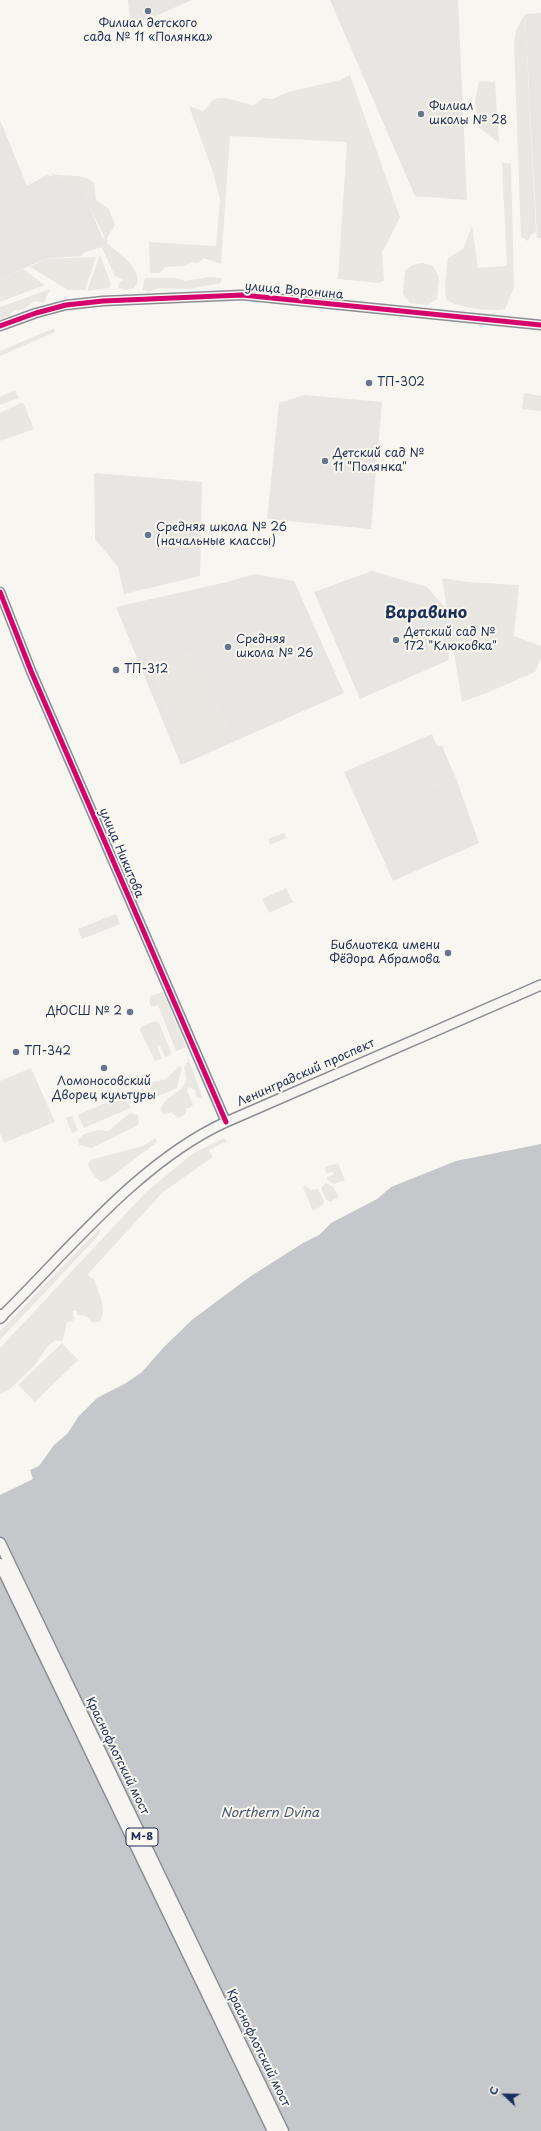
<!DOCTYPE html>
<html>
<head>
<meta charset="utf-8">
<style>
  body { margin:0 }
  #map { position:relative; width:541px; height:2131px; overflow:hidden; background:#f8f6f0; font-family:"Playpen Sans",sans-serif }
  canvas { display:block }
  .north { position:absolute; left:485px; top:2075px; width:40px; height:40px; -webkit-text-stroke:3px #fbf7ec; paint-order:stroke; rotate:292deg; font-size:11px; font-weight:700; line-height:16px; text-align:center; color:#1b2f5e }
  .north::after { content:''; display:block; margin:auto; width:14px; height:18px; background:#1b2f5e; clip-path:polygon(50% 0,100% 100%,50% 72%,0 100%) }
</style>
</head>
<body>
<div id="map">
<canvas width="541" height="2131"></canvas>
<div class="north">С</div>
</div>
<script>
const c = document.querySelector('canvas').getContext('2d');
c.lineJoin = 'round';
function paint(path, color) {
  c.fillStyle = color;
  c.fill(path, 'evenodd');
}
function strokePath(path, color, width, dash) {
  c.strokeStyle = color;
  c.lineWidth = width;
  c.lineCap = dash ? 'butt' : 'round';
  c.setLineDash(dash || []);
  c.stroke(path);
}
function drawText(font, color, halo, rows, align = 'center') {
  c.font = font + ' "Playpen Sans",sans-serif';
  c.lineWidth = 4;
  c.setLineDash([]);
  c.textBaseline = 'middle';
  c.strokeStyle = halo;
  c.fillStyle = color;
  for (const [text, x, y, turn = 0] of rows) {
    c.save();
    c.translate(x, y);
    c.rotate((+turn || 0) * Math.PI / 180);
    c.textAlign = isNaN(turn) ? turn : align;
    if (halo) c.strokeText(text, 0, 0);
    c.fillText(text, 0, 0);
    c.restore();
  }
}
paint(new Path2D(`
  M 128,0 L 192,0 L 142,22 L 130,22 Z
  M 330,0 L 458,0 L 467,200 L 415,196 Z
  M 541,13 L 541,238 L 537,238 L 525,14 Z
  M 0,120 L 27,186 L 47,175 L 79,183 L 106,246 L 85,252 L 81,256 L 45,259 L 0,279 Z
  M 304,395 L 382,402 L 371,529 L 267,519 L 279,403 Z
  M 94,473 L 202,482 L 200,576 L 124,594 L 118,567 L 95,539 Z
  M 372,571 L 427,587 L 466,631 L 448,648 L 449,660 L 360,699 L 314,592 Z
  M 255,574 L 294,581 L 344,693 L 181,765 L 116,607 L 227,582 Z
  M 432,734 L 437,746 L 442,746 L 457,781 L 479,843 L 393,881 L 344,772 Z
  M 116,914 L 120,924 L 82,939 L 78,929 Z`), '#e7e6e2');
paint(new Path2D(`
  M 525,14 L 536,232 L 531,235 L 528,241 L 521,237 L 514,43 L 516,30 Z
  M 350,75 L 400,217 L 382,253 L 384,280 L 379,283 L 338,279 L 347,142 L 230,136 L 221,264 L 204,258 L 198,263 L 193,262 L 183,266 L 165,267 L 160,273 L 150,273 L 149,242 L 216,246 L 220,200 L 213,172 L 189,106 L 203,111 C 208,108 209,103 213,100 C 226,94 241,104 254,105 L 263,98 L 273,99 L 288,92 L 340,80 Z
  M 479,81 L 495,82 L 499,143 L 477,126 L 475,100 Z
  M 502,163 L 511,163 L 514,288 L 505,309 C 492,312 456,308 446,299 L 445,285 L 448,258 L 463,249 L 472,226 L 478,268 L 507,266 Z
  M 50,173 C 63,178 83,172 94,183 L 96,200 L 109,209 L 115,225 L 107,238 L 107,243 C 118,254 137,263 138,282 L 133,289 L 126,290 L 118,288 L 120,282 L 124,280 L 115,276 L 102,248 L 104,236 L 80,189 L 69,182 L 56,179 Z
  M 100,255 L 111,284 L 109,288 L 87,291 Z
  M 96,257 L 85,290 L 68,290 L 30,267 L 45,259 Z
  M 422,263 L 433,266 L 439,277 L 437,299 L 427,305 L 410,303 L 403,294 L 405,271 L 412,265 Z
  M 23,269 L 45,285 L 0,302 L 0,279 Z
  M 209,277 L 222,278 L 220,283 L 190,289 L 158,288 L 150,292 L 142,290 L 145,278 L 176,278 L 185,281 Z
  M 50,289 L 44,303 L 34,301 L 24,309 L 14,311 L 8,316 L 0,319 L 0,307 Z
  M 54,328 L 55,332 L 0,356 L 0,351 Z
  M 15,390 L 19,398 L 0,405 L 0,397 Z
  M 524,393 L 541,396 L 541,411 L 522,409 Z
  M 23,402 L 34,429 L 0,441 L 0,413 Z
  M 442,578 L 467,582 L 519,585 L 514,636 L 541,646 L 541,658 L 535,672 L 489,692 L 462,702 Z
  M 195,652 L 234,736 L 182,760 L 146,658 Z
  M 431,764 L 441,785 L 424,792 L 422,788 L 437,782 L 429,765 Z
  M 441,793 L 446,796 L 453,813 L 452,814 L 445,797 L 431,802 L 430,798 Z
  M 284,833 L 286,838 L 270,845 L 268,839 Z
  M 286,888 L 293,902 L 269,913 L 262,899 Z
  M 163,992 L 186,1047 L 176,1051 L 158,1005 L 151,1007 L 149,1001 L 151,996 Z
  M 155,1021 L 159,1023 L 171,1052 L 170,1055 L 165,1057 L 160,1045 L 157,1046 L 162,1059 L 155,1061 L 140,1030 L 142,1026 Z
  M 189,1060 L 203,1099 L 196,1097 L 195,1090 L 189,1087 L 187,1090 L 193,1105 L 190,1108 L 186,1108 L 186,1114 L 178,1118 L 171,1112 L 164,1115 L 161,1110 C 163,1094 184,1095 186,1079 C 187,1076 184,1071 184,1067 Z
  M 179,1066 L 182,1067 L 177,1088 L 154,1098 L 150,1089 L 153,1082 L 166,1079 Z
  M 31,1068 L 55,1122 L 4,1143 L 0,1133 L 0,1081 Z
  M 121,1096 L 125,1097 L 130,1106 L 130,1108 L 84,1128 L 78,1115 Z
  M 130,1113 L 138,1115 L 139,1122 L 137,1126 L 91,1148 L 79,1145 L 78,1140 L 84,1134 L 98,1130 L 108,1131 Z
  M 72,1116 L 78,1131 L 72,1133 L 66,1118 Z
  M 155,1138 L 157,1142 L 107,1180 L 101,1182 L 94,1176 L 88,1165 L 90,1160 L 143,1146 Z
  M 224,1138 L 227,1141 L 209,1150 L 213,1157 L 163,1192 L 87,1275 L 94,1279 C 98,1293 108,1308 100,1321 L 93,1323 L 86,1316 L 78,1315 L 76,1311 L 73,1311 L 73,1316 L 75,1318 L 73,1321 L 67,1322 L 63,1340 L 61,1341 L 56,1340 L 47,1347 L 36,1364 L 10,1389 L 0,1394 L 0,1348 L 146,1192 L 192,1154 Z
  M 338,1163 L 345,1180 L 334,1184 L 327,1180 L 327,1177 L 333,1175 L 333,1172 L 326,1173 L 325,1167 Z
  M 326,1183 L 333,1187 L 339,1197 L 330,1202 L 326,1199 L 321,1188 Z
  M 305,1186 L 311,1190 L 318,1189 L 324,1201 L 323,1205 L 313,1211 L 303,1187 Z
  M 100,1228 L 99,1235 L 0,1340 L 0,1331 Z
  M 62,1343 L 78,1360 L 35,1402 L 18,1385 Z`), '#e8e7e2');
paint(new Path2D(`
  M 541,1144 L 541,2131 L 0,2131 L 0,1495 L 33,1479 L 30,1470 L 39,1466 L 54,1445 L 68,1433 L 78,1417 L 97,1398 L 126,1383 L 142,1372 L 164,1347 L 193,1319 L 251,1276 L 303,1243 L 319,1235 L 331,1223 L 377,1199 L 391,1187 L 456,1161 Z`), '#c5c7cb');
const tertiary = new Path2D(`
  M 0,326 L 36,313 L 66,305 L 103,301 L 242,295 L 541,325
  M 0,592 L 31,671 L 226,1122`);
const secondary = new Path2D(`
  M 2,1316 C 69,1250 140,1161 226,1122 L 541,985`);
const primary = new Path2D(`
  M 0,1315 L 2,1316 L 0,1318
  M 0,1543 L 283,2131
  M 0,1564 L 273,2131`);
strokePath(tertiary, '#8b8e94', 11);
strokePath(secondary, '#8b8e94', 12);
strokePath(primary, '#8b8e94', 13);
strokePath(tertiary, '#f6f5f1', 8);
strokePath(secondary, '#f6f5f1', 9);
strokePath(primary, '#f6f5f1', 10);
strokePath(new Path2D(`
  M 0,326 L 36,313 L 66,305 L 103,301 L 242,295 L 541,325
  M 0,592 L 31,671 L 226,1122`), '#d6006c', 5);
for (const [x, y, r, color] of [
  [148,11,4,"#687591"],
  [421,114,4,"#687591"],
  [369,383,4,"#687591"],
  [325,461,4,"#687591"],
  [148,535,4,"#687591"],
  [396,640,4,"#687591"],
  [228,647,4,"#687591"],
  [116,670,4,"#687591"],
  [448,953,4,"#687591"],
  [130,1012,4,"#687591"],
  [16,1052,4,"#687591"],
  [104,1068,4,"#687591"]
]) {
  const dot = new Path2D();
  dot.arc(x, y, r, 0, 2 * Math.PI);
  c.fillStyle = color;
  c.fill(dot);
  strokePath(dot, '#fbf7ec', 1.5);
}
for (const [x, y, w] of [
  [142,1837,32]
]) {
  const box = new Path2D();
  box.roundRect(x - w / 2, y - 9, w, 18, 3);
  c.fillStyle = '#fbf7ec';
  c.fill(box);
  strokePath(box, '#1b2f5e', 1);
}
drawText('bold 11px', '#1b2f5e', null, [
  ["М-8",142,1837]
]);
drawText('12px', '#1b2f5e', '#fbf7ec', [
  ["Филиал детского",148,24,"center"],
  ["сада № 11 «Полянка»",148,38,"center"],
  ["Филиал",429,107],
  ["школы № 28",429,121],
  ["ТП-302",377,383],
  ["Детский сад №",333,454],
  ["11 \"Полянка\"",333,468],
  ["Средняя школа № 26",156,528],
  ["(начальные классы)",156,542],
  ["Детский сад №",404,633],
  ["172 \"Клюковка\"",404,647],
  ["Средняя",236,640],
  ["школа № 26",236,654],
  ["ТП-312",124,670],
  ["Библиотека имени",440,946,"right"],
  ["Фёдора Абрамова",440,960,"right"],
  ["ДЮСШ № 2",122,1012,"right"],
  ["ТП-342",24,1052],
  ["Ломоносовский",104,1082,"center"],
  ["Дворец культуры",104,1096,"center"]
], 'left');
drawText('12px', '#1b2f5e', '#fbf7ec', [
  ["улица Воронина",294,291,5],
  ["улица Никитова",121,853,67],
  ["Ленинградский проспект",306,1073,-24],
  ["Краснофлотский мост",117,1756,64],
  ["Краснофлотский мост",258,2048,64]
]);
drawText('italic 13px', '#47577a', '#fbf7ec', [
  ["Northern Dvina",270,1813]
]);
drawText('bold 16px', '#1b2f5e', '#fbf7ec', [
  ["Варавино",426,614]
]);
</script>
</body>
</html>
